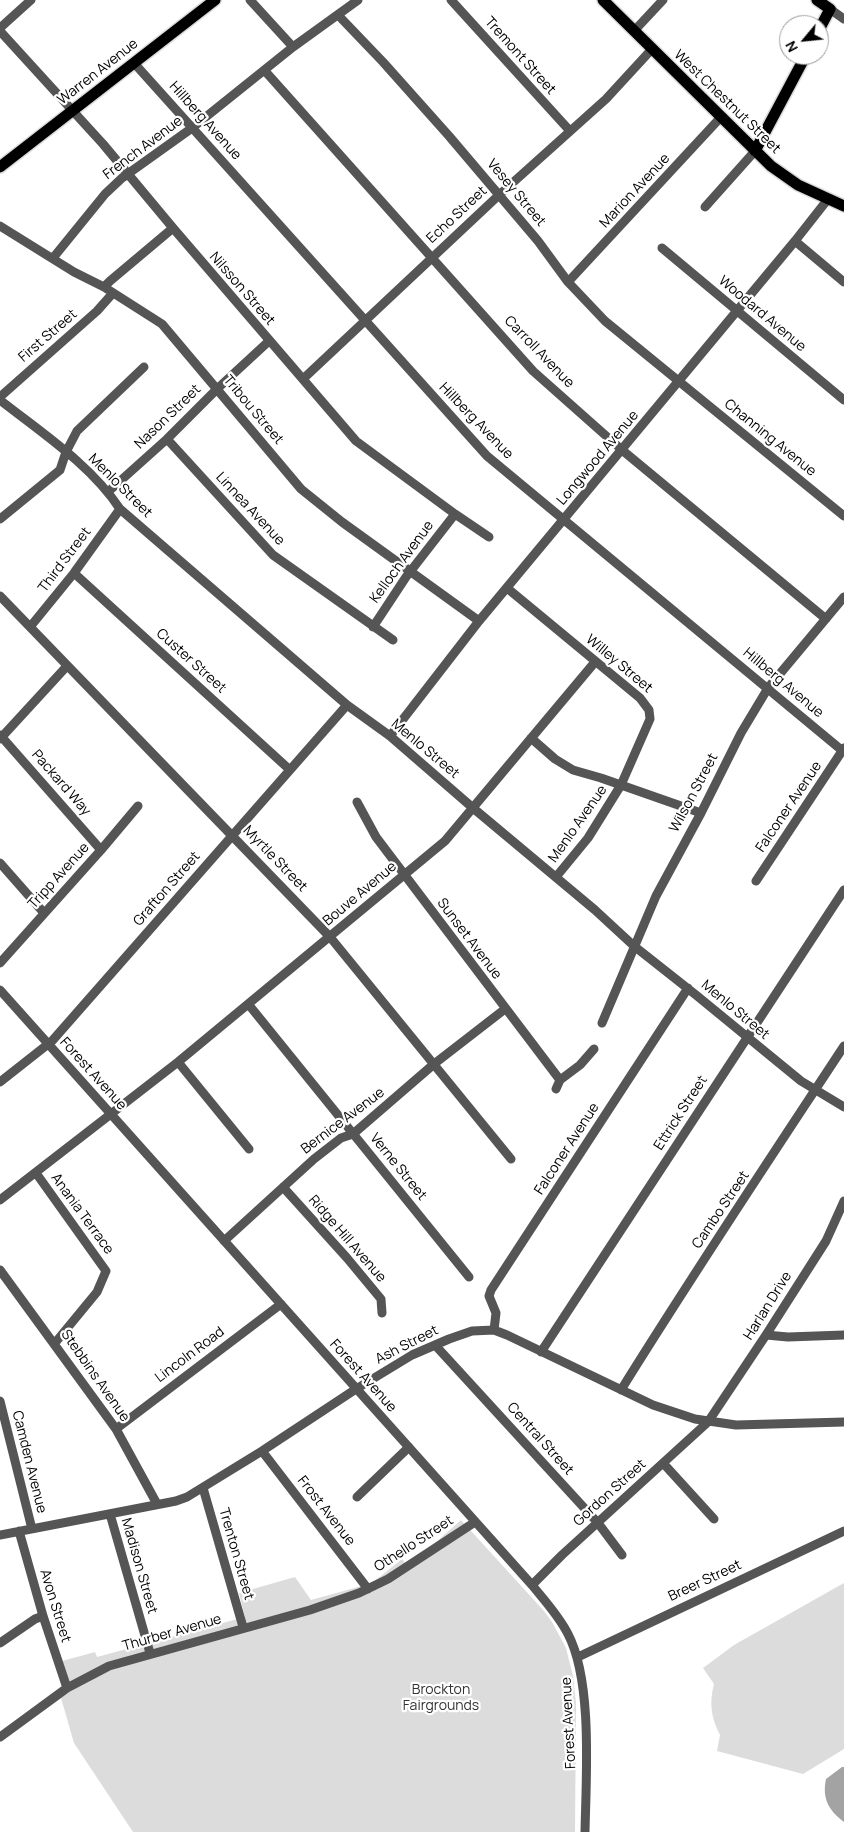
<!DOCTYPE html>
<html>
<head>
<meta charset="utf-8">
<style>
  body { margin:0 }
  #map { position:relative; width:844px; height:1832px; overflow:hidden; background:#fff; font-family:Manrope,sans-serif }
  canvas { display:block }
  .north { position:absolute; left:779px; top:15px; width:50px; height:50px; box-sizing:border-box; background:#fff; border:1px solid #999; border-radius:50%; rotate:242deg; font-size:14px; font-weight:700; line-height:20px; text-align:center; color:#000 }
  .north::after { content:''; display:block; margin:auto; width:18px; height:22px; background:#000; clip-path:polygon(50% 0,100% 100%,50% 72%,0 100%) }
</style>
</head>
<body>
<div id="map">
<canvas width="844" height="1832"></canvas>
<div class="north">N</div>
</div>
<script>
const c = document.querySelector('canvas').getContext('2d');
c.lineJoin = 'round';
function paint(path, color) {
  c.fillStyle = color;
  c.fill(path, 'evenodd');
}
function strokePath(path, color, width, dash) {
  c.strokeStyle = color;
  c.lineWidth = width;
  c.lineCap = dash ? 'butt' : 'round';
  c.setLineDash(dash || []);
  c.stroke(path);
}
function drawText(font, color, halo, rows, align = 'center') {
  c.font = font + ' Manrope,sans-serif';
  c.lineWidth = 4.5;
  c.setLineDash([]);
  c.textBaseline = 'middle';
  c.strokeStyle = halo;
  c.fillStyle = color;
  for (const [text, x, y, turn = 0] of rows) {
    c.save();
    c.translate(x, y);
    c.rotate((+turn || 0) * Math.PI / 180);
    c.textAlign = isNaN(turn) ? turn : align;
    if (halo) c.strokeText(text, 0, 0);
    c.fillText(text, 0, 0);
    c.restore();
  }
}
paint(new Path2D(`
  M 461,1520 L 544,1611 L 552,1622 L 566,1648 L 573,1676 L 576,1704 L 575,1832 L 133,1832 L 74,1743 L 61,1698 L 71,1691 L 62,1661 L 95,1652 L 97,1657 L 245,1617 L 239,1593 L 295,1577 L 311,1600 L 372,1583 L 402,1559 L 408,1567 Z
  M 844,1583 L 844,1749 L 803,1774 L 717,1751 L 720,1735 C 711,1718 709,1703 714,1684 L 703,1668 L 734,1645 Z`), '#dcdcdc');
paint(new Path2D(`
  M 842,1767 L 844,1767 L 844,1822 C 828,1810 822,1798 826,1779 Z`), '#a3a3a3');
const major = new Path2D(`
  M 603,0 L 771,166 L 798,185 L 844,206
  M 817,0 L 830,9 L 819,30
  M 755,151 L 806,55
  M 0,167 L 215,0`);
strokePath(major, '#dbdbdb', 14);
strokePath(new Path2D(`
  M 250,0 L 293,47
  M 451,0 L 570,131
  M 830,9 L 844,19
  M 338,15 L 383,62 L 449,136 L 538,241 L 568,282 L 605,321 L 844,516
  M 0,28 L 31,0
  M 0,31 L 103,144 L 173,228 L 356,441 L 455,514 L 489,537
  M 634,31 L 663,0
  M 134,63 L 487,456 L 844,752
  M 265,71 L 533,371 L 622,450 L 826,619
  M 705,207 L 755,151
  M 0,226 L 74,272 L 104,287 L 162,324 L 301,489 L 342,522 L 479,621
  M 795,241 L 844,282
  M 662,248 L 844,400
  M 53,258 L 105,194 L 122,178 L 192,128 L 293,47 L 358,0
  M 568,282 L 721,117
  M 104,287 L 110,281 L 173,228
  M 303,379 L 499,195 L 606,99 L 652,49
  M 0,397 L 97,311 L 113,293
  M 0,400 C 42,433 91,465 120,509 L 347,705 L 390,736 L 473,808 L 595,910 L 634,946 L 696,995 L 801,1081 L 844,1107
  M 167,439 L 273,555 L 393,640
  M 109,491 L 167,439 L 217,389 L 269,341
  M 0,519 L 60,470 L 66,452 L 77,431 L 144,367
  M 74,573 L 290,770
  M 507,588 L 640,698 L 649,710 L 650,719 L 621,785 L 588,838 L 556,877
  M 0,596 L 330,937 L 511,1159
  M 30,627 L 74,573 L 120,509
  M 373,627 L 406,577 L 455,514
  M 0,735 L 101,850
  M 390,736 L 479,621 L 795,241 L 828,199
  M 531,738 L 555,759 L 573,770 L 601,778 L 701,813
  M 0,739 L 67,666
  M 357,802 L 376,837 L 560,1080 L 556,1089
  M 0,863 L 44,913
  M 756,881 L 844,748
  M 0,963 L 101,850 L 138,806
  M 0,990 L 532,1585 C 545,1601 559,1616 568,1634 C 593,1682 586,1778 585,1832
  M 249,1005 L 469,1277
  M 602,1023 L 656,896 L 701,813 L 741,733 L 768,688 L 844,597
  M 178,1062 L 249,1149
  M 560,1080 L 580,1065 L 594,1049
  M 0,1082 L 52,1041 L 347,705
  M 36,1173 L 106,1271 L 97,1292 L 55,1343
  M 283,1187 L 347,1258 L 381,1299 L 382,1313
  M 0,1200 L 178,1062 L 445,841 L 595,662
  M 224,1241 L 314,1159 L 341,1138 L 353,1134 L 434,1064 L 505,1009
  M 0,1270 L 116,1429 L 157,1504
  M 494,1330 L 496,1313 L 489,1296 L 491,1290 L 688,988
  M 766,1335 L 788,1337 L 844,1335
  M 435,1345 L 598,1523 L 622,1555
  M 541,1352 L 844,890
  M 621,1390 C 693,1274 769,1160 844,1046
  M 0,1401 L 32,1529
  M 116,1429 L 281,1304
  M 262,1451 L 368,1589
  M 663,1463 L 714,1519
  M 203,1488 L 243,1627
  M 357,1497 L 409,1447
  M 110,1514 L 150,1653
  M 19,1531 L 43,1616 L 67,1688
  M 0,1535 L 176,1501 L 187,1497 L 262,1451 L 356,1389 L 412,1355 L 449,1339 L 472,1331 L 494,1330 L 507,1335 L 653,1405 L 695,1419 L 736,1425 L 844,1422
  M 532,1585 L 562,1555 L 708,1422 L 766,1335 L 826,1241 L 844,1201
  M 0,1643 L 35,1619 L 43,1616
  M 578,1657 L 844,1531
  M 0,1737 L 67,1688 L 109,1666 L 310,1610 L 359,1593 L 388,1579 L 475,1522`), '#555', 9);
strokePath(major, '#000', 11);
drawText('14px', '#000', '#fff', [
  ["Tremont Street",520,56,48],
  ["Warren Avenue",98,72,-38],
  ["West Chestnut Street",727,102,44],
  ["Hillberg Avenue",205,121,48],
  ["French Avenue",143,148,-37],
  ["Marion Avenue",635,191,-47],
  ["Vesey Street",516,193,50],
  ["Echo Street",457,215,-43],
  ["Nilsson Street",242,289,49],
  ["Woodard Avenue",762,314,40],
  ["First Street",48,336,-41],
  ["Carroll Avenue",539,352,46],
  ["Tribou Street",253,410,50],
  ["Nason Street",168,417,-44],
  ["Hillberg Avenue",476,421,46],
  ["Channing Avenue",770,438,39],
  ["Longwood Avenue",598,458,-50],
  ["Menlo Street",120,486,45],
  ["Linnea Avenue",250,509,47],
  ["Third Street",65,560,-53],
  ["Kelloch Avenue",402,562,-54],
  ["Custer Street",191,661,42],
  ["Willey Street",619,664,40],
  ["Hillberg Avenue",783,683,40],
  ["Menlo Street",425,749,40],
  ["Packard Way",61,783,49],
  ["Wilson Street",694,793,-62],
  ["Falconer Avenue",789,807,-56],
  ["Menlo Avenue",578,824,-55],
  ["Myrtle Street",275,859,46],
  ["Tripp Avenue",59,876,-48],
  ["Grafton Street",167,889,-49],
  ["Bouve Avenue",360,894,-40],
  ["Sunset Avenue",469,939,53],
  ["Menlo Street",735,1010,40],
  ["Forest Avenue",93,1074,48],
  ["Ettrick Street",681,1113,-57],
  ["Bernice Avenue",343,1121,-37],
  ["Falconer Avenue",567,1149,-57],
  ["Verne Street",398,1167,51],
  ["Cambo Street",721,1210,-56],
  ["Anania Terrace",82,1214,54],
  ["Ridge Hill Avenue",347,1239,49],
  ["Harlan Drive",768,1306,-58],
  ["Ash Street",407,1345,-27],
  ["Lincoln Road",190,1355,-37],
  ["Stebbins Avenue",95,1376,55],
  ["Forest Avenue",363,1376,48],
  ["Central Street",540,1439,48],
  ["Camden Avenue",29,1462,76],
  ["Gordon Street",610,1493,-42],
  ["Frost Avenue",326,1511,52],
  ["Othello Street",414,1544,-33],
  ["Trenton Street",236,1554,74],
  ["Madison Street",139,1566,74],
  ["Breer Street",705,1581,-25],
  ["Avon Street",55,1606,73],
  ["Thurber Avenue",172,1633,-16],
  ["Forest Avenue",569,1723,-93]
]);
drawText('14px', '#333', '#fff', [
  ["Brockton",441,1690],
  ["Fairgrounds",441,1706]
]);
</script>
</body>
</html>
